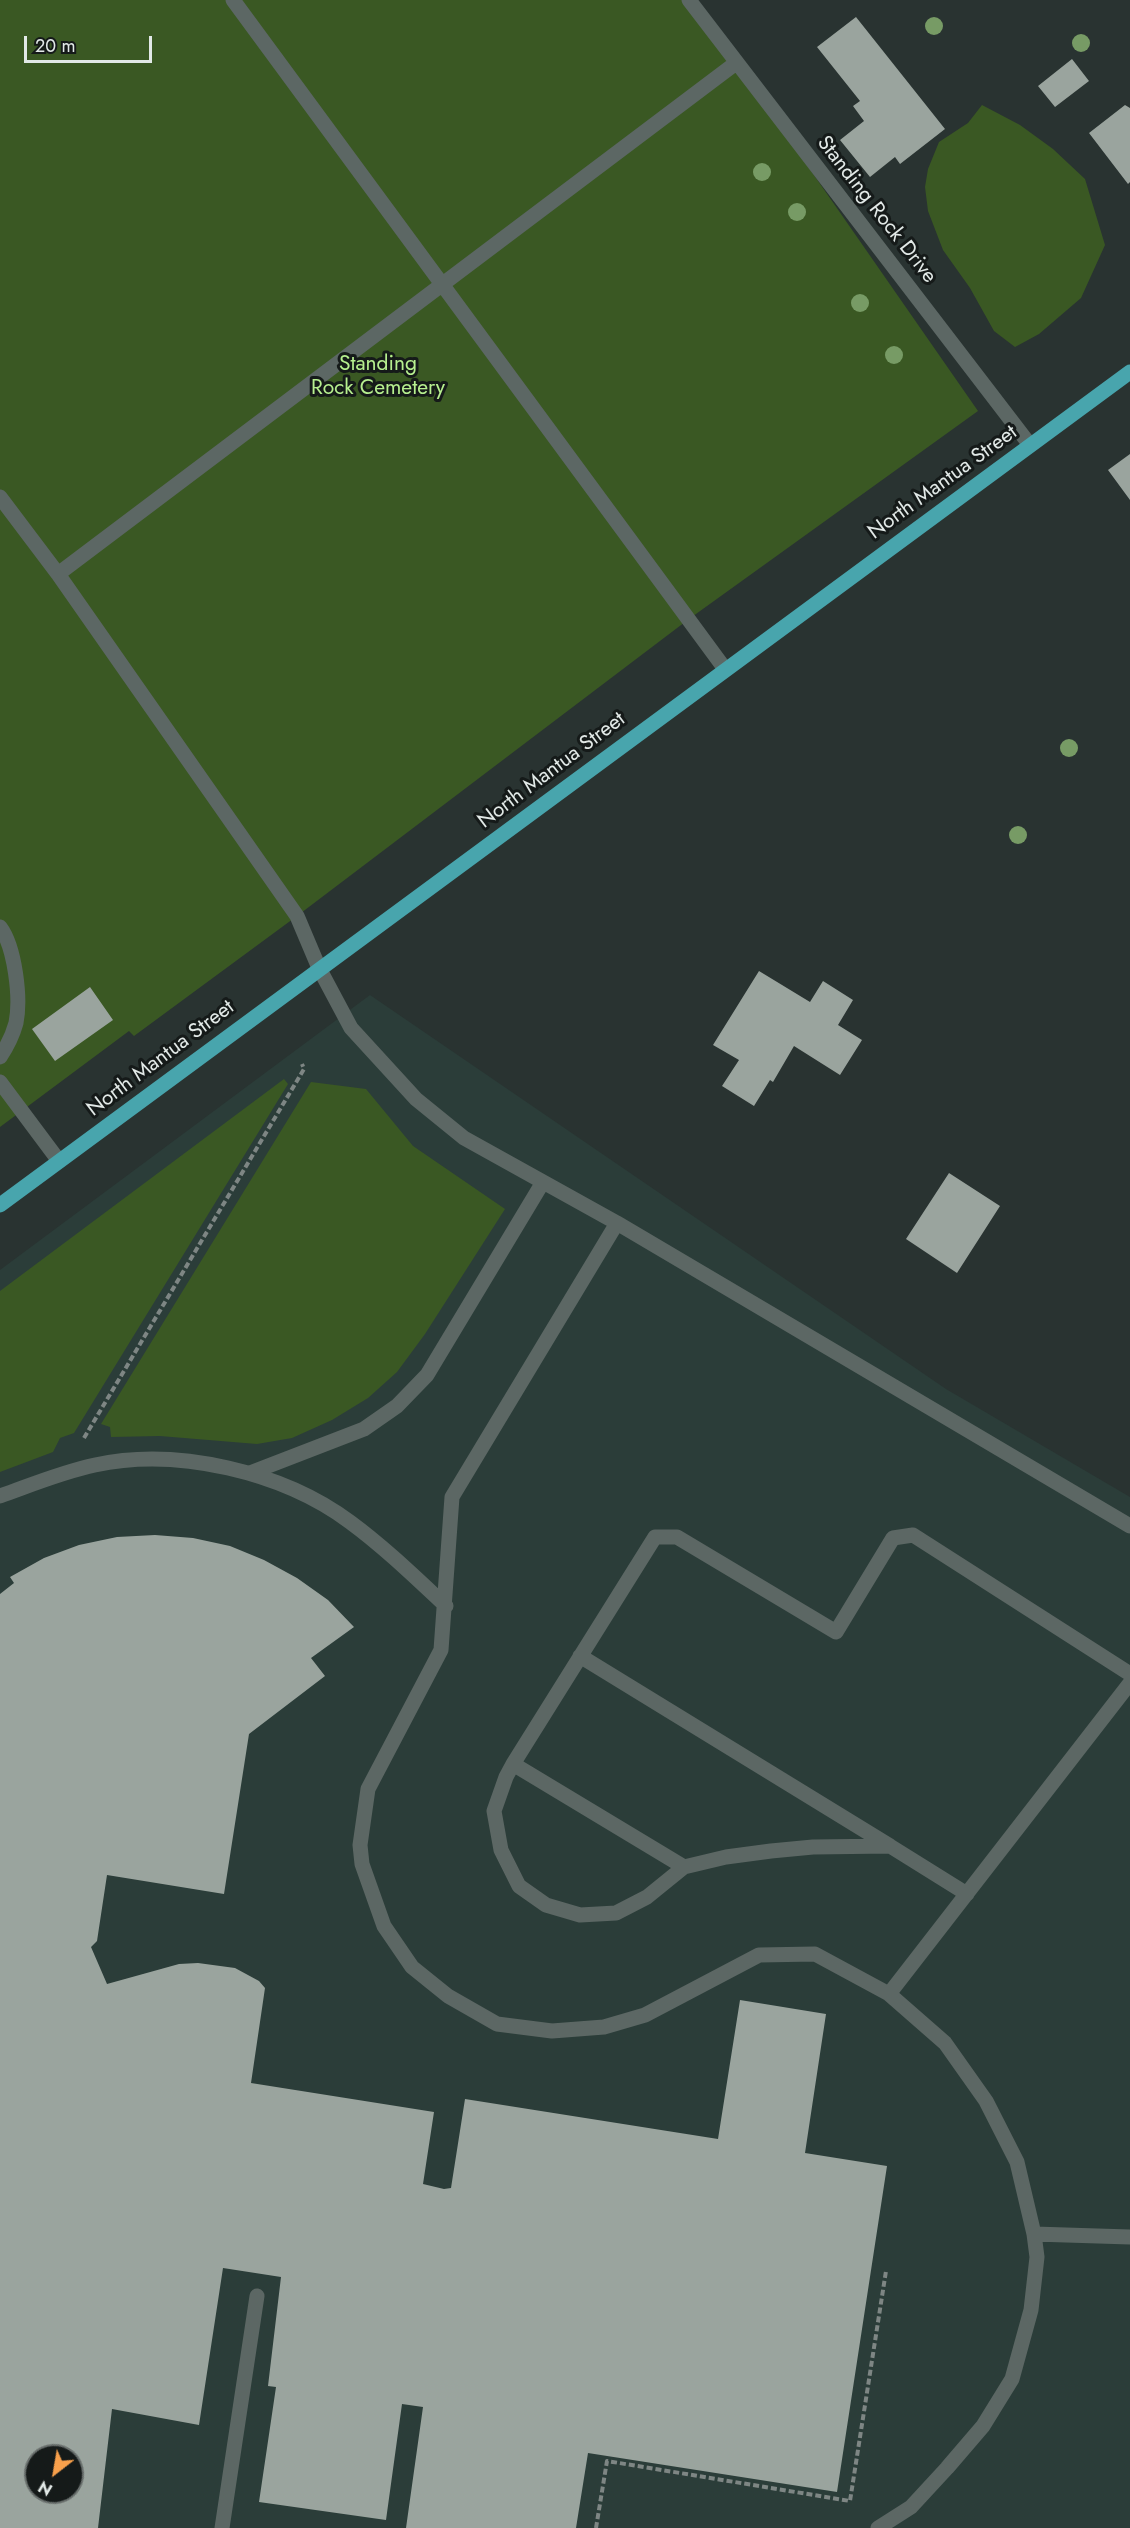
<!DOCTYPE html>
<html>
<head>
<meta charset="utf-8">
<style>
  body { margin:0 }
  #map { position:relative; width:1130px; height:2528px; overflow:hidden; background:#293331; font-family:Jost,sans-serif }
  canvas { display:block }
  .north { position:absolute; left:24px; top:2444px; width:60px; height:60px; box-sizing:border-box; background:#151a19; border:2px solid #676d6b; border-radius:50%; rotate:211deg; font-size:16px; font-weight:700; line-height:24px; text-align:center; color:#e2e9e7 }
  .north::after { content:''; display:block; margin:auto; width:21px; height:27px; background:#f8a04b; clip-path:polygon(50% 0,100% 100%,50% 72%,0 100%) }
  .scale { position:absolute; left:24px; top:36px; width:128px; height:27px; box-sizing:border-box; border:3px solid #e2e9e7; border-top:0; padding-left:8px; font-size:18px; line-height:21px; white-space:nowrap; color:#e2e9e7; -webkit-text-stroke:4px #151a19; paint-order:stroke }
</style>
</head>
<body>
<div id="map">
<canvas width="1130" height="2528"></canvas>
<div class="north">N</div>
<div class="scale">20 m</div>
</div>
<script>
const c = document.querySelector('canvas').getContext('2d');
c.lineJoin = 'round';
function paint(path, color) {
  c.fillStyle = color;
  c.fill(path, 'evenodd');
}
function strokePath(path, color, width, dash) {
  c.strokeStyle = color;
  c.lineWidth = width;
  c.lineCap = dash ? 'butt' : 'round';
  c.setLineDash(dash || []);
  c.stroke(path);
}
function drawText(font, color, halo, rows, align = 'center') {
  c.font = font + ' Jost,sans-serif';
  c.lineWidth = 6;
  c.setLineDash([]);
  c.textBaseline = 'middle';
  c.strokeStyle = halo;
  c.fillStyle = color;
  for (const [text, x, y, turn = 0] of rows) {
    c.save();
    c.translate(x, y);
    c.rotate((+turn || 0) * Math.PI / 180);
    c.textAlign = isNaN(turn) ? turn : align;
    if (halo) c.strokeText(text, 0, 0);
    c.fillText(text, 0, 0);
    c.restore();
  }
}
paint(new Path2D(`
  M 370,995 L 946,1389 L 1130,1497 L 1130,2528 L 0,2528 L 0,1270 ZM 36,2456 L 72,2456 L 72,2492 L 36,2492 Z`), '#2b3d39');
paint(new Path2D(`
  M 0,0 L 689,0 L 736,63 L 978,411 L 689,619 L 297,916 L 134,1036 L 129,1031 L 0,1127 Z
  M 982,105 L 1020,125 L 1053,149 L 1085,179 L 1105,245 L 1081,298 L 1039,334 L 1015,347 L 994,331 L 970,288 L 943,250 L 928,211 L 925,187 L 928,169 L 939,142 L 968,123 Z
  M 284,1079 L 288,1084 L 74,1433 L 60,1438 L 53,1452 L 0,1472 L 0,1291 Z
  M 311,1082 L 366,1089 L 413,1146 L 505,1209 L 425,1334 L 397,1372 L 368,1398 L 332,1420 L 292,1438 L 257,1444 L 160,1436 L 111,1437 L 110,1427 L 101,1424 Z`), '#3a5823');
paint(new Path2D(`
  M 856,17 L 945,129 L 900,164 L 895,157 L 870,177 L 840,140 L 864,121 L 853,106 L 860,101 L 817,47 Z
  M 1072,59 L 1089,81 L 1055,107 L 1038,86 Z
  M 1125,105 L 1130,108 L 1130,182 L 1128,184 L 1089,133 Z
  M 1130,454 L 1130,500 L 1108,470 Z
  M 759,971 L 810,1002 L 823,981 L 853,1000 L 838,1025 L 862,1040 L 840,1075 L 794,1046 L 773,1082 L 770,1080 L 754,1106 L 722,1086 L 739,1060 L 713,1045 Z
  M 90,987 L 113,1020 L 55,1061 L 32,1029 Z
  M 949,1173 L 1000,1206 L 957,1273 L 906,1239 Z
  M 155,1535 L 193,1538 L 230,1546 L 264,1560 L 297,1578 L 328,1600 L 354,1627 L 311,1658 L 325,1676 L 249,1734 L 224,1894 L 107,1875 L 97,1941 L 91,1947 L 107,1984 L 179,1964 L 198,1963 L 235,1968 L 259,1981 L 265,1988 L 251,2083 L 434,2112 L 423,2184 L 444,2189 L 451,2188 L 465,2099 L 718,2139 L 740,2000 L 826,2014 L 805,2153 L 887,2166 L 837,2492 L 588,2453 L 576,2528 L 406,2528 L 423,2407 L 402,2404 L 386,2520 L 259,2502 L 276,2387 L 268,2386 L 281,2277 L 223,2268 L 199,2425 L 112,2409 L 98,2528 L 0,2528 L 0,1594 L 14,1583 L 10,1577 L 44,1558 L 79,1545 L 117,1537 ZM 36,2456 L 72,2456 L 72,2492 L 36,2492 Z`), '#9aa49e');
strokePath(new Path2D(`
  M 84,1438 L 304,1069 L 302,1064
  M 596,2528 L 607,2461 L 850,2501 L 886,2271`), '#7e8684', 4, [6, 3]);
strokePath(new Path2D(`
  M 233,0 L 725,669
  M 689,0 L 1030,445
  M 0,497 L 58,574 L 297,916 L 319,968 L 351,1028 L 416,1099 L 464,1138 L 617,1223 L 1130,1526
  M 58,574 L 736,63
  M 0,927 C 15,947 21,998 16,1023 C 13,1034 6,1048 0,1057
  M 0,1082 L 59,1161
  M 617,1223 L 452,1497 L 441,1650 L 368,1789 L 360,1845 L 362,1864 L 384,1926 L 412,1967 L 448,1996 L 497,2024 L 552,2031 L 604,2027 L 645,2015 L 759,1955 L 815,1954 L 889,1994 L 945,2043 L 986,2101 L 1017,2162 L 1034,2234
  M 250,1473 L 364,1429 L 397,1406 L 427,1375 L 543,1182
  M 0,1496 C 31,1485 62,1472 95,1465 C 177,1447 283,1472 350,1522 C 384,1547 415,1577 446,1606
  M 580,1656 L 890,1846
  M 513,1764 L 684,1867 L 647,1897 L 616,1913 L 580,1915 L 546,1905 L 519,1886 L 501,1850 L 494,1811 L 506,1777 L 513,1764 L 655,1537 L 677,1537 L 836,1632 L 893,1538 L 913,1535 L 1130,1674
  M 684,1867 L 726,1857 L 771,1851 L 813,1847 L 890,1846 L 967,1894
  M 889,1994 L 1130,1683
  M 222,2528 L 257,2296
  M 878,2528 L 911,2507 L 947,2468 L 983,2426 L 1012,2379 L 1031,2310 L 1037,2257 L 1034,2234 L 1130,2237`), '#5c6764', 15);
strokePath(new Path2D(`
  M 0,1205 L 1130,372`), '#48a5ad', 15);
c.fillStyle = '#779b65';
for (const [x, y] of [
  [934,26],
  [1081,43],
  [762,172],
  [797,212],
  [860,303],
  [894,355],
  [1069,748],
  [1018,835]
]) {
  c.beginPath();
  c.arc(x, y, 9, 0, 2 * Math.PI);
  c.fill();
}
drawText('21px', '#e2e9e7', '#151a19', [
  ["Standing Rock Drive",876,210,52],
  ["North Mantua Street",943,483,-36],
  ["North Mantua Street",552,771,-37],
  ["North Mantua Street",161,1059,-37]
]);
drawText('21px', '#b7f08f', '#151a19', [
  ["Standing",378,365],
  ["Rock Cemetery",378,389]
]);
</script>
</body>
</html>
